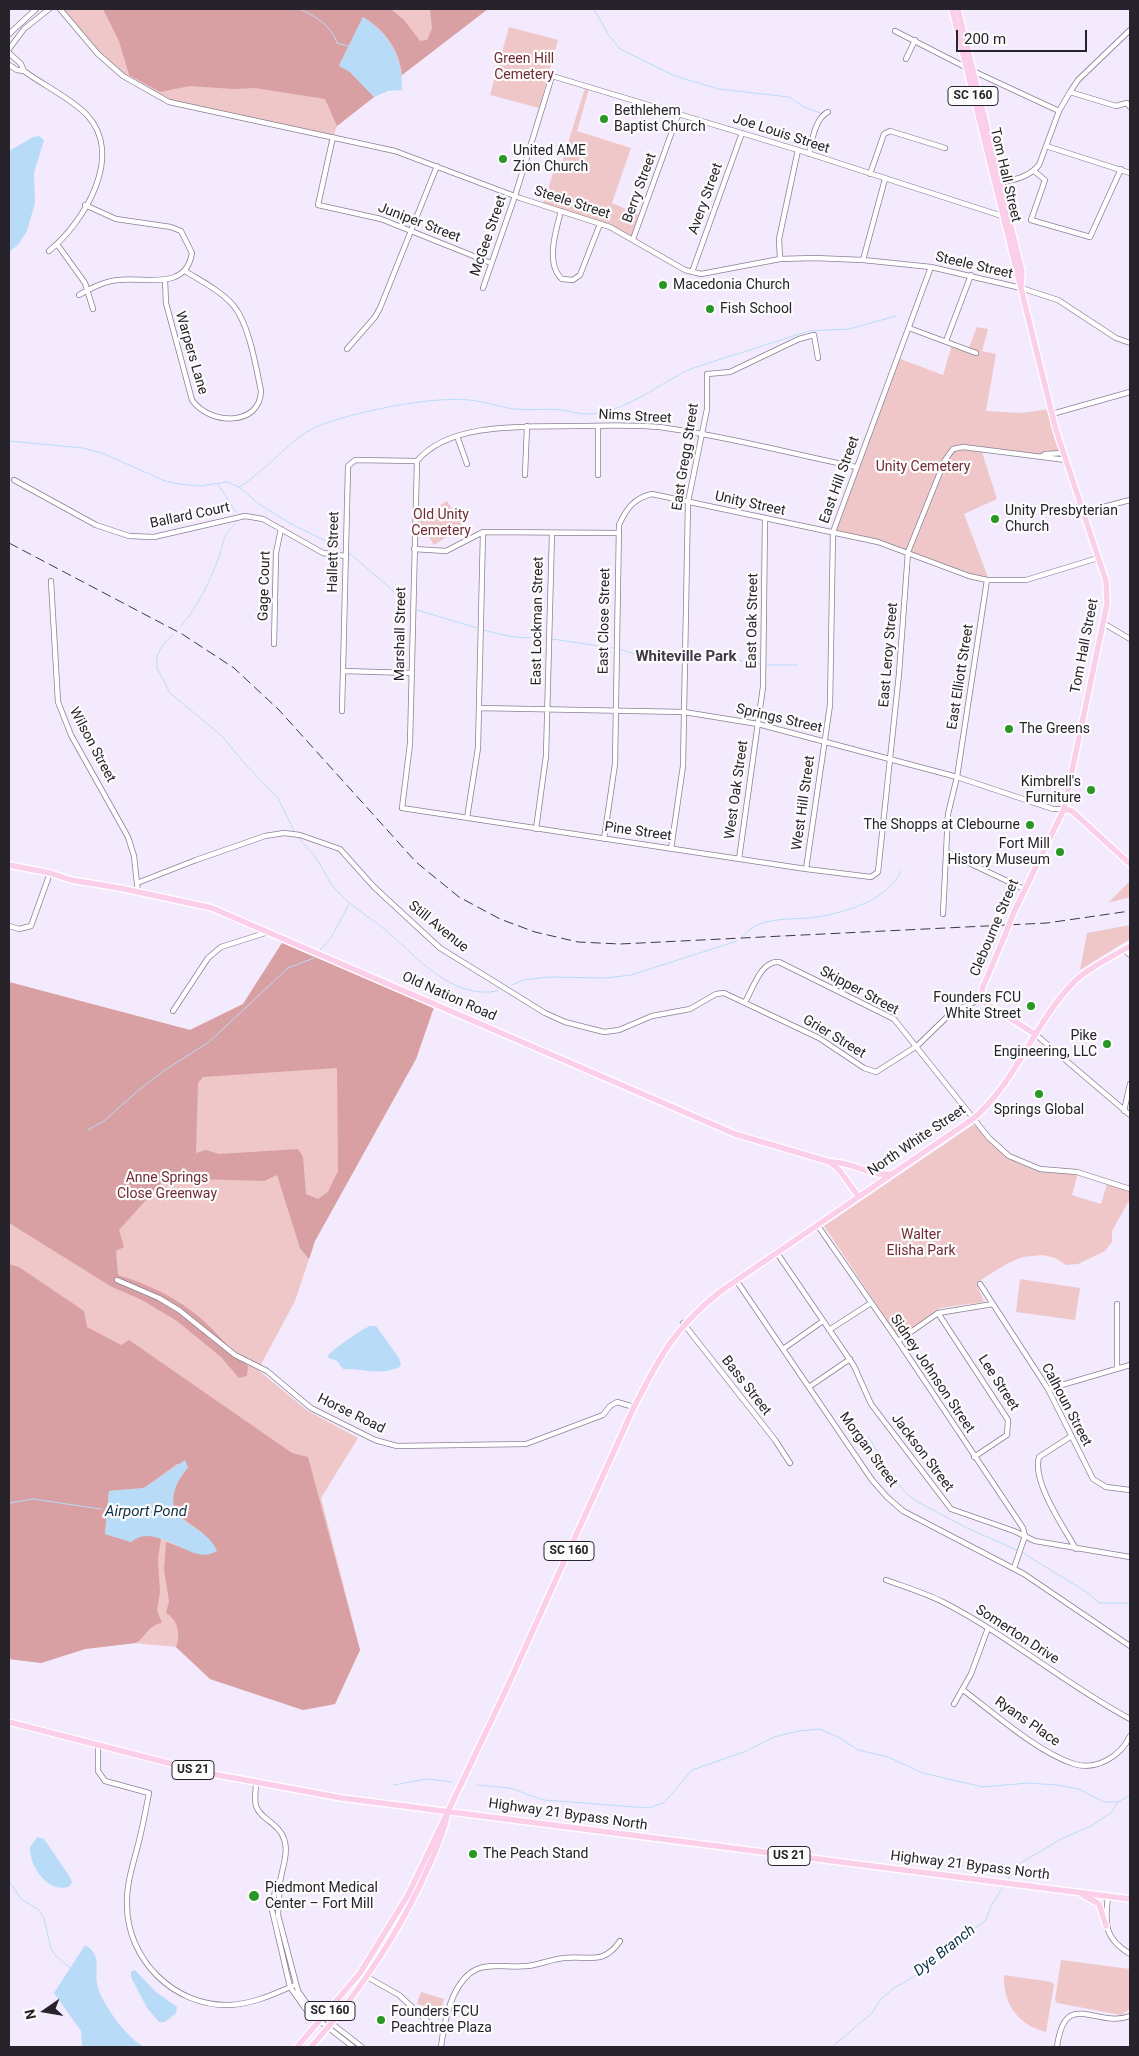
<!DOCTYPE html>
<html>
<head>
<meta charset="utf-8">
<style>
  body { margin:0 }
  #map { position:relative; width:1139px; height:2056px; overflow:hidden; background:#f4eafe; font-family:Roboto,sans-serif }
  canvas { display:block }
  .frame { position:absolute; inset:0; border:10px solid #27232a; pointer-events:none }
  .north { position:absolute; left:20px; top:1986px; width:50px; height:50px; -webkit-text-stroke:4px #fcfcfc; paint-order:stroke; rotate:257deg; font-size:14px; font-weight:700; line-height:20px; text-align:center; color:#27232a }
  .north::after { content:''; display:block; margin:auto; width:18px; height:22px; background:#27232a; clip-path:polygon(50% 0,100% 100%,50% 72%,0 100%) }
  .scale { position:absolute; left:956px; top:30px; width:131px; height:22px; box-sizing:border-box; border:2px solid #27232a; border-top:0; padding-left:6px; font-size:15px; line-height:18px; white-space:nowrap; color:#27232a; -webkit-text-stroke:4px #fcfcfc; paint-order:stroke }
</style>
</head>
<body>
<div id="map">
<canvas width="1139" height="2056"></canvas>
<div class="frame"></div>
<div class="north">N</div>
<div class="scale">200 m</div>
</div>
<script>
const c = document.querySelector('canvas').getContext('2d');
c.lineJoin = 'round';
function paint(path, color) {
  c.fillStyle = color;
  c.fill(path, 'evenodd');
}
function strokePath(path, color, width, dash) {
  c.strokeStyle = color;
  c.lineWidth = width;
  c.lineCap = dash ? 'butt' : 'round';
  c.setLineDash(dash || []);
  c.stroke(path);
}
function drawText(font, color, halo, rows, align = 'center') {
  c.font = font + ' Roboto,sans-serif';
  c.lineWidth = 4.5;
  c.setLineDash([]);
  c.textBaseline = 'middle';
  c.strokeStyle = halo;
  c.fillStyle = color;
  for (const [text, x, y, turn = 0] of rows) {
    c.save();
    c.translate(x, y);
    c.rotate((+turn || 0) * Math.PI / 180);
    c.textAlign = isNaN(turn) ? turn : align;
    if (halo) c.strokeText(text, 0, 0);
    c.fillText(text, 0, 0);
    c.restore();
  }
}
paint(new Path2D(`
  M 60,9 L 487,9 L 337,126 L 333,137 L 183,106 L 156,95 L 123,76 L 98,54 Z
  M 509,27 L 558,40 L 539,108 L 490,95 Z
  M 585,88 L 589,89 L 577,131 L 631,148 L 612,203 L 640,215 L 632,236 L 604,222 L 543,204 L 554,170 L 559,172 Z
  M 977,327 L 988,329 L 982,351 L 996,354 L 986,411 L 1021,413 L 1050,409 L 1062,452 L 1041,456 L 981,449 L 997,499 L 964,514 L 989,580 L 974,577 L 908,551 L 834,531 L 898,358 L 943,375 L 952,345 L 968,350 Z
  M 447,501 L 463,526 L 434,545 L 418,520 Z
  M 1130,881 L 1130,897 L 1108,903 Z
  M 1130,925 L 1130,939 L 1080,970 L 1087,933 Z
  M 282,943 L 434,1007 L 416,1059 L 315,1241 L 295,1301 L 258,1370 L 308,1411 L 358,1438 L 321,1498 L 360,1650 L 335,1704 L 303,1710 L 210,1679 L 176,1647 L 133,1643 L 85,1649 L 41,1663 L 9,1659 L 9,982 L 190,1030 L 243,1004 Z
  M 973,1125 C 987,1130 997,1146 1008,1156 C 1026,1172 1055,1172 1078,1173 L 1072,1195 L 1101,1204 L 1107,1184 L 1130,1191 L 1130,1199 L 1112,1231 L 1112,1242 L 1105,1251 L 1078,1264 L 1066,1265 L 1055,1258 L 1043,1255 L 1023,1257 L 1008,1263 L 976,1283 L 984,1302 L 940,1308 L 904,1335 L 897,1335 L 824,1226 Z
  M 1020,1279 L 1080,1288 L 1075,1320 L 1016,1312 Z
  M 1061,1960 L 1130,1969 L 1130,2009 L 1121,2015 L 1057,2003 L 1055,2000 Z
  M 1004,1975 L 1052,1982 L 1054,1985 L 1046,2032 C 1018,2025 1003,2004 1004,1975 Z
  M 421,1992 L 444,1999 L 441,2011 L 417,2004 Z`), '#efc7c9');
paint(new Path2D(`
  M 103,9 L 391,9 L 404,20 L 420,41 L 427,40 L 432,29 L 430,9 L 488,9 L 402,75 C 400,50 384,29 363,17 L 339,65 L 350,72 L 374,97 L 337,126 L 325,99 L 255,88 L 233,89 L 190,86 L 160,92 L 129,75 L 119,41 Z
  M 282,943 L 434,1007 L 416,1059 L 315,1241 L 309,1259 L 300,1248 L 277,1175 L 264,1181 L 195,1179 L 183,1167 L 178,1178 L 163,1181 L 119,1230 L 124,1247 L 116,1251 L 118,1275 C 155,1286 189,1304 216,1333 C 227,1344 236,1356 248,1366 L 247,1376 L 239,1378 L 221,1357 L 177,1321 L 142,1300 L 112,1287 L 9,1223 L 9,982 L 190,1030 L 243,1004 ZM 337,1068 L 338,1171 L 328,1192 L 318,1199 L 306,1194 L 303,1157 L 298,1149 L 219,1154 L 206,1150 L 196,1153 L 198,1083 L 203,1077 Z
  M 9,1264 L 19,1267 L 84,1311 L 87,1327 L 121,1345 L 129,1340 L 292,1453 L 308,1457 L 360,1650 L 335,1704 L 303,1710 L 210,1679 L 176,1647 C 181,1636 178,1619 166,1613 L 169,1601 L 164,1570 L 166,1542 L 180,1547 L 203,1533 L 175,1513 C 170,1493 176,1483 188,1467 L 177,1464 L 144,1488 L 109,1491 L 105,1534 L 131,1542 C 141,1534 150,1533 161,1539 L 158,1559 L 160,1592 L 157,1610 L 162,1623 C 148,1625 146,1637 136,1643 L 85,1649 L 41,1663 L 9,1659 Z`), '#d9a0a3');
paint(new Path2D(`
  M 363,17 C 390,34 403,58 402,90 L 388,91 L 374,97 L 350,72 L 339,66 Z
  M 39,136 L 44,140 L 34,173 L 35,203 L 27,231 L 18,245 L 9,252 L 9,151 L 33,137 Z
  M 370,1326 L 376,1326 L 399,1358 L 401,1366 C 381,1377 363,1368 343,1369 L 337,1361 L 329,1358 L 327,1356 C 335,1348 360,1330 370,1326 Z
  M 185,1460 L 188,1467 C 176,1483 170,1493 175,1513 C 188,1526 210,1533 217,1551 C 192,1568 158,1520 131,1542 L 105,1534 L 109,1491 L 144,1488 Z
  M 37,1837 L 44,1839 L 70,1877 L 72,1883 L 68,1887 C 47,1893 29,1865 30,1847 Z
  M 85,1945 C 104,1956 93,1971 98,1987 C 102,2004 129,2041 145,2047 L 82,2047 L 81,2031 L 54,1993 Z
  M 135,1970 L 156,1992 L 177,2007 L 176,2013 L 165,2022 L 159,2022 L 147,2008 L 131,1977 L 131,1972 Z`), '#b8dcf8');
strokePath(new Path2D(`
  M 300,9 C 316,17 331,25 337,43 L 348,46
  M 594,9 L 608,34 L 620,49 L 675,76 L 719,89 L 789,97 L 804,107 L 823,114
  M 9,441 L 83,448 L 102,453 L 165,481 L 178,484 L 200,486 L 227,482 L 239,487 L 259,504 L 291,524 L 342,549
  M 218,484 L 236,512
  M 239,487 C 265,472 291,438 316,427 C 352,412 431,396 469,400 C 484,401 499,407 514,409 C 530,411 547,408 563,410 C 572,412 580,414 589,414 C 627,412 659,383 693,368 L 809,331 L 849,329 L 896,316
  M 349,553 L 390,588 L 407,606
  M 417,610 L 477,628
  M 181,626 C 198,607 210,581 219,557 C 225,539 222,536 236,523
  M 484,630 C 502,635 525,641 544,636
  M 173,635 L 163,644 L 157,656 L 157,668 L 170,693 L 222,736 L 244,763 L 278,798 L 294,831
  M 552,639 L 613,648
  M 620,649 L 649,659 L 682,660
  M 689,659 L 715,656 L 760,664
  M 767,665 L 798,665
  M 299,838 C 304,846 312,851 316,858 C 323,868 327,880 336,890 C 349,905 368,916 383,928 C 417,956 450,1000 498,991
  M 742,937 C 746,933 751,928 757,925 C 776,917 797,920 817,917 C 847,912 888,900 901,871
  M 320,950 L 331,938 L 349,904
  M 512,985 L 523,980 L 549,977 L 605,978 L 631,975 L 737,941
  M 88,1130 L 104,1121 L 141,1088 L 165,1070 L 209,1042 L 288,968 L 314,958
  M 868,1436 L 890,1473 L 905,1492 L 916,1501 L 969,1529 L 1017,1550
  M 9,1503 L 33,1499 L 101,1509
  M 1023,1553 L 1088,1593 L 1099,1603 L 1130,1603
  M 394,1785 L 427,1779 L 451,1782
  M 477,1785 L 510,1788 L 544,1800 L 649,1808 L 665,1802 L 692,1770 L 747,1751 L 774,1737 L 799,1731 L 820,1729 L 840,1738 L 858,1750 L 888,1757 L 923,1773 L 983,1787 L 1028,1783 L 1057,1785 L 1079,1789 L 1104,1802 L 1118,1802
  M 1008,1879 L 1022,1862 L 1063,1838 L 1091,1826 L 1111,1813 L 1118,1802 L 1130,1795
  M 9,1881 L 21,1899 L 39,1910 L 44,1918 L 51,1949 L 56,1956 L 70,1968
  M 564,2047 L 590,2047
  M 832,2047 L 872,2013 L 881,1999 L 894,1988 L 925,1970 L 960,1936 L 977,1927 L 986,1920 L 991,1906 L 1003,1887`), '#b8dcf8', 1);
const minor = new Path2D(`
  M 60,9 L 98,54 L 123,76 L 169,102 L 395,151 L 520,198 L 610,227 L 685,270 L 701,274 L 780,259 L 814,258 L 863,260 L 931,267 L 1021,288 L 1058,300 L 1116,338 L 1130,343
  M 895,31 L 973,71 L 1059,111
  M 9,34 L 36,9
  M 9,49 L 24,29 L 49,9
  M 9,53 L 21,64 L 24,71
  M 906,59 L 915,40
  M 9,65 L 17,70 L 24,71 C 43,85 72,99 87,115 C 125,156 84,222 49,251
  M 1070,92 L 1116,106 L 1127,103 L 1130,107
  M 333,137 L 318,205 L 381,219 L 491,263
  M 1046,146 L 1130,173
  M 809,154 C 812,141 815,118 828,112
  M 1034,171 L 1045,180 L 1031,220 L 1090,237 L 1121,169
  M 870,174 L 884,134 L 890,131 L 945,148
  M 999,183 C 1014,180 1029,177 1039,165 L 1059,111 L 1070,92 L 1078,80 L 1130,30
  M 561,211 C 556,230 545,264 562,279 L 573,280 L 580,275 L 600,224
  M 633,239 L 678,115
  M 57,244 L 85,283 L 93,309
  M 780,259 L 779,239 L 798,150
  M 863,260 L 885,179
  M 692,272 L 742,133
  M 165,280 L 166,303 L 192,400 C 209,425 260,427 261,391 C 256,367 249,323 233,305 C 221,291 201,281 185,271
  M 483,288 L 515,196 L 552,76 L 798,150 L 1002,216
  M 79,295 C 91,288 104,281 118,280 C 146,277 186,291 192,253 L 181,231 L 171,227 L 116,219 L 85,205
  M 909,328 L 976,353
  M 946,341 L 971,275
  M 347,349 L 375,317 L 380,308 L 437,166
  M 1052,414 L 1130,392
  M 457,436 L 467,464
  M 1041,457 L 1045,454 L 1064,453
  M 417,461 L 410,744 L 402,808 L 806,869 L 871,877 L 878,872 L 899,674 L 908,552 L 945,460 L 953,449 L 963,447 L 1066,460
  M 417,461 C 450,421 529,427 575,426 C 606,426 636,424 666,428 C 730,437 793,454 856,467
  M 525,475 L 527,426
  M 598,475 L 598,426
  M 14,480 L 96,525 L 129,536 L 154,537 L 245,516 L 263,519 L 323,553 L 345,556
  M 1084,512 L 1130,500
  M 414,549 L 446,551 L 483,532 L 618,533
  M 51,581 L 58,702 L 71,735 L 128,837 L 134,856 L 138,893
  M 1103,623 L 1130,639
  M 274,644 L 276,553 L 281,529
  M 343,671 L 411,673
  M 479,708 L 684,712 L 758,724 L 957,777 L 1053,809 L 1064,809
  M 342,711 L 348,466 L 355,460 L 417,461
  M 467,818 L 478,748 L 483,532
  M 536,829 L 546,756 L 552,533
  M 604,839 L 615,764 L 619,525 C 626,509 634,498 652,494 L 878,542 L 969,576 L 987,580 L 1026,580 L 1098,558
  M 671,849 L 683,766 L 688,502 L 707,409 L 707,374 L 730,372 L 799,339 L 814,335 L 818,358
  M 946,852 L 1024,889
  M 739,859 L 763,687 L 765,518
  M 806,869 L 830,705 L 833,532 L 931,267
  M 137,883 L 196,860 L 265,836 L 284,833 L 300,835 L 340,849 L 374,887 L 440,948 L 545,1013 L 565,1022 L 604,1032 L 619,1030 L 652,1016 L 690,1009 L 716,994 L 724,993 L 819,1038 L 864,1068 L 876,1072 L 917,1046 L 950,1014 L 982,998
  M 943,914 L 948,814 L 957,777 L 987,580
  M 9,926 L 19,929 L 31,926 L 50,873
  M 1124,950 L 1130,955
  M 745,1002 C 753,989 761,960 779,962 L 894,1019 L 989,1138 L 1009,1156 L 1040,1169 L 1077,1172 L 1130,1189
  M 173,1011 L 208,958 L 221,947 L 268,932
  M 1035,1034 L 1130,1115
  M 1124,1111 L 1130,1084
  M 818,1226 L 898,1341 L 1023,1528 L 1025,1536 L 1014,1568
  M 777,1253 L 854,1366 L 871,1404 L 951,1509 L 1014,1531 L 1035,1541 L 1130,1557
  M 117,1280 L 159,1298 L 179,1310 L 235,1355 L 267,1371 L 311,1408 L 375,1440 L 397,1446 L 526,1444 L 603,1415 L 610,1406 L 617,1402 L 634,1407
  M 736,1280 L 872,1480 L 887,1497 L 903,1511 L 1024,1574 L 1130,1646
  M 980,1284 L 1048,1389 L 1093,1479 L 1106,1487 L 1130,1490
  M 938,1313 L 1008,1420 L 1007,1435 L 974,1457
  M 683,1323 L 775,1440 L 790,1463
  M 829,1330 L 871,1303
  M 898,1341 L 938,1313 L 993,1304
  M 783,1349 L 823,1321
  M 1117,1369 L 1117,1304
  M 809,1387 L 850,1359
  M 1048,1389 L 1130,1365
  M 1070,1437 L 1039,1457 C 1032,1482 1063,1526 1076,1549
  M 886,1580 C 905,1587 925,1593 943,1602 C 1009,1636 1065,1684 1130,1719
  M 963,1690 C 994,1713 1037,1752 1074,1764 C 1096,1771 1121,1756 1130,1736
  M 954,1704 L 971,1674 L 988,1628
  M 98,1746 L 98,1771 L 105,1781 L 149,1793 C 146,1809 143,1825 139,1841 C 134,1862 126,1883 127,1905 C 127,1959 174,2007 230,2005 C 253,2004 274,1994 295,1985
  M 256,1783 C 256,1790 254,1799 256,1806 C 260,1819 280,1824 284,1839 C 289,1852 282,1869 280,1882 L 278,1915 L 298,1991 L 308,2005 L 362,2047
  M 280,1882 L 275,1891 L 272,1910 L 290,1987 L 307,2011 L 353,2047
  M 1108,1896 C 1105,1925 1104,1938 1130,1954
  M 360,1973 L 399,1995 L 428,2022 L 443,2029
  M 441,2047 C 444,2023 451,1981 477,1969 C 492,1963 511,1968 527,1966 C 539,1965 552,1959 564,1958 C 588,1955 603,1966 620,1941
  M 1057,2047 C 1065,1987 1096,2029 1130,2016`);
const major = new Path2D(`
  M 952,9 L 1056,430 L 1106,581 L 1107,604 L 1064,809 L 1014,912
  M 958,9 L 1022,272 L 1021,286
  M 1064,809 L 1072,811 L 1130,864
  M 9,865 L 50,873 L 71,880 L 120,888 L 212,908 L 735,1134 L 830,1162 L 840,1171 L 858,1196
  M 1005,935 L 982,989 L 982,998 L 985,1003 L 1035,1034
  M 830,1162 C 851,1161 868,1176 889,1174
  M 9,1722 L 207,1773 L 342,1798 L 1130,1899
  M 1083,1895 L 1099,1904 L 1106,1926
  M 297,2047 L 360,1973 L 408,1895 L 505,1692 L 634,1407 C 660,1356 675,1327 721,1291 L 974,1118 C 1018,1080 1034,1022 1075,981 C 1091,966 1112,957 1130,946
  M 311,2047 C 360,1992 403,1927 432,1859 C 438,1845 444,1831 447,1816`);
strokePath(minor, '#8a8193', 6);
strokePath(major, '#fff', 8);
strokePath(minor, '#fff', 4.5);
strokePath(major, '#fbceea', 5.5);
strokePath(new Path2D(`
  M 9,543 L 182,634 L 234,668 L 279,710 L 416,862 L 459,897 L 500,919 L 535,932 L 578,942 L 620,944 L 1047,923 L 1130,911`), '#3e3941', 1, [10, 5]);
const majorBridge = new Path2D(`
  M 1005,935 L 1014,912`);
strokePath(majorBridge, '#fff', 8, []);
strokePath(majorBridge, '#fbceea', 5.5);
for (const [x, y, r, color] of [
  [604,119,5,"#299723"],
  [503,159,5,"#299723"],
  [663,285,5,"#299723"],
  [710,309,5,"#299723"],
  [995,519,5,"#299723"],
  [1009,729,5,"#299723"],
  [1091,790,5,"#299723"],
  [1030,825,5,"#299723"],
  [1060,852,5,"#299723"],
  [1031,1006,5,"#299723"],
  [1107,1044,5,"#299723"],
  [1039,1094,5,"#299723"],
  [473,1854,5,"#299723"],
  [254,1896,6,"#299723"],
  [381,2020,5,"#299723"]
]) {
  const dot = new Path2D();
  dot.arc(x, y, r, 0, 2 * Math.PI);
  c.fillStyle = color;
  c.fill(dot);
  strokePath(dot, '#fcfcfc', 2);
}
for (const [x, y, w] of [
  [973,96,50],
  [569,1551,50],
  [193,1770,42],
  [789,1856,42],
  [330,2011,50]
]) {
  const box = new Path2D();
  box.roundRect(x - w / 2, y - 9.5, w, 19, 4);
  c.fillStyle = '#fcfcfc';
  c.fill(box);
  strokePath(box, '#27232a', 1);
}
drawText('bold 12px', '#27232a', null, [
  ["SC 160",973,96],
  ["SC 160",569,1551],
  ["US 21",193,1770],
  ["US 21",789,1856],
  ["SC 160",330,2011]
]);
drawText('14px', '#712c35', '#fcfcfc', [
  ["Green Hill",524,59],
  ["Cemetery",524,75],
  ["Unity Cemetery",923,467],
  ["Old Unity",441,515],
  ["Cemetery",441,531],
  ["Anne Springs",167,1178],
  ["Close Greenway",167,1194],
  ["Walter",921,1235],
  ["Elisha Park",921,1251]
]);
drawText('14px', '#27232a', '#fcfcfc', [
  ["Bethlehem",614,111],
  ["Baptist Church",614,127],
  ["United AME",513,151],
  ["Zion Church",513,167],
  ["Macedonia Church",673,285],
  ["Fish School",720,309],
  ["Unity Presbyterian",1005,511],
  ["Church",1005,527],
  ["The Greens",1019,729],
  ["Kimbrell's",1081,782,"right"],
  ["Furniture",1081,798,"right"],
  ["The Shopps at Clebourne",1020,825,"right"],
  ["Fort Mill",1050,844,"right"],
  ["History Museum",1050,860,"right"],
  ["Founders FCU",1021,998,"right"],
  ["White Street",1021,1014,"right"],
  ["Pike",1097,1036,"right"],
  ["Engineering, LLC",1097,1052,"right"],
  ["Springs Global",1039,1110,"center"],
  ["The Peach Stand",483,1854],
  ["Piedmont Medical",265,1888],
  ["Center – Fort Mill",265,1904],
  ["Founders FCU",391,2012],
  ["Peachtree Plaza",391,2028]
], 'left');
drawText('14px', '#27232a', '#fcfcfc', [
  ["Joe Louis Street",781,134,18],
  ["Tom Hall Street",1005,175,77],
  ["Berry Street",640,188,-70],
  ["Avery Street",706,199,-70],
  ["Steele Street",572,203,18],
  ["Juniper Street",419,223,21],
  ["McGee Street",489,236,-71],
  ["Steele Street",974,266,13],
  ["Warpers Lane",191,353,74],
  ["Nims Street",635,417,3],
  ["East Gregg Street",686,457,-81],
  ["East Hill Street",840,480,-70],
  ["Unity Street",750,504,12],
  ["Ballard Court",190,516,-12],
  ["Hallett Street",334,552,-89],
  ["Gage Court",265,586,-88],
  ["East Lockman Street",538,621,-89],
  ["East Close Street",605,621,-89],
  ["East Oak Street",753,621,-89],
  ["Marshall Street",401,634,-89],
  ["Tom Hall Street",1085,646,-79],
  ["East Leroy Street",889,655,-85],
  ["East Elliott Street",961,677,-81],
  ["Springs Street",779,719,13],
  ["Wilson Street",92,745,62],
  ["West Oak Street",737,790,-82],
  ["West Hill Street",804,803,-82],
  ["Pine Street",638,832,8],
  ["Still Avenue",438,927,39],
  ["Clebourne Street",995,928,-67],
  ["Skipper Street",859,991,28],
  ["Old Nation Road",449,997,24],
  ["Grier Street",834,1037,31],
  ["North White Street",917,1141,-34],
  ["Sidney Johnson Street",932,1374,56],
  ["Lee Street",998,1383,57],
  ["Bass Street",746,1386,52],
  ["Calhoun Street",1066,1405,62],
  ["Horse Road",351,1414,26],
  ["Morgan Street",868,1450,54],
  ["Jackson Street",922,1453,53],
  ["Somerton Drive",1017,1635,33],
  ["Ryans Place",1027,1722,35],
  ["Highway 21 Bypass North",568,1815,8],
  ["Highway 21 Bypass North",970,1866,7]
]);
drawText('bold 15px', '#403847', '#fcfcfc', [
  ["Whiteville Park",686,657]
]);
drawText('italic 15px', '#0e3149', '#fcfcfc', [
  ["Airport Pond",146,1512],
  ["Dye Branch",945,1951,-38]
]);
</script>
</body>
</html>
